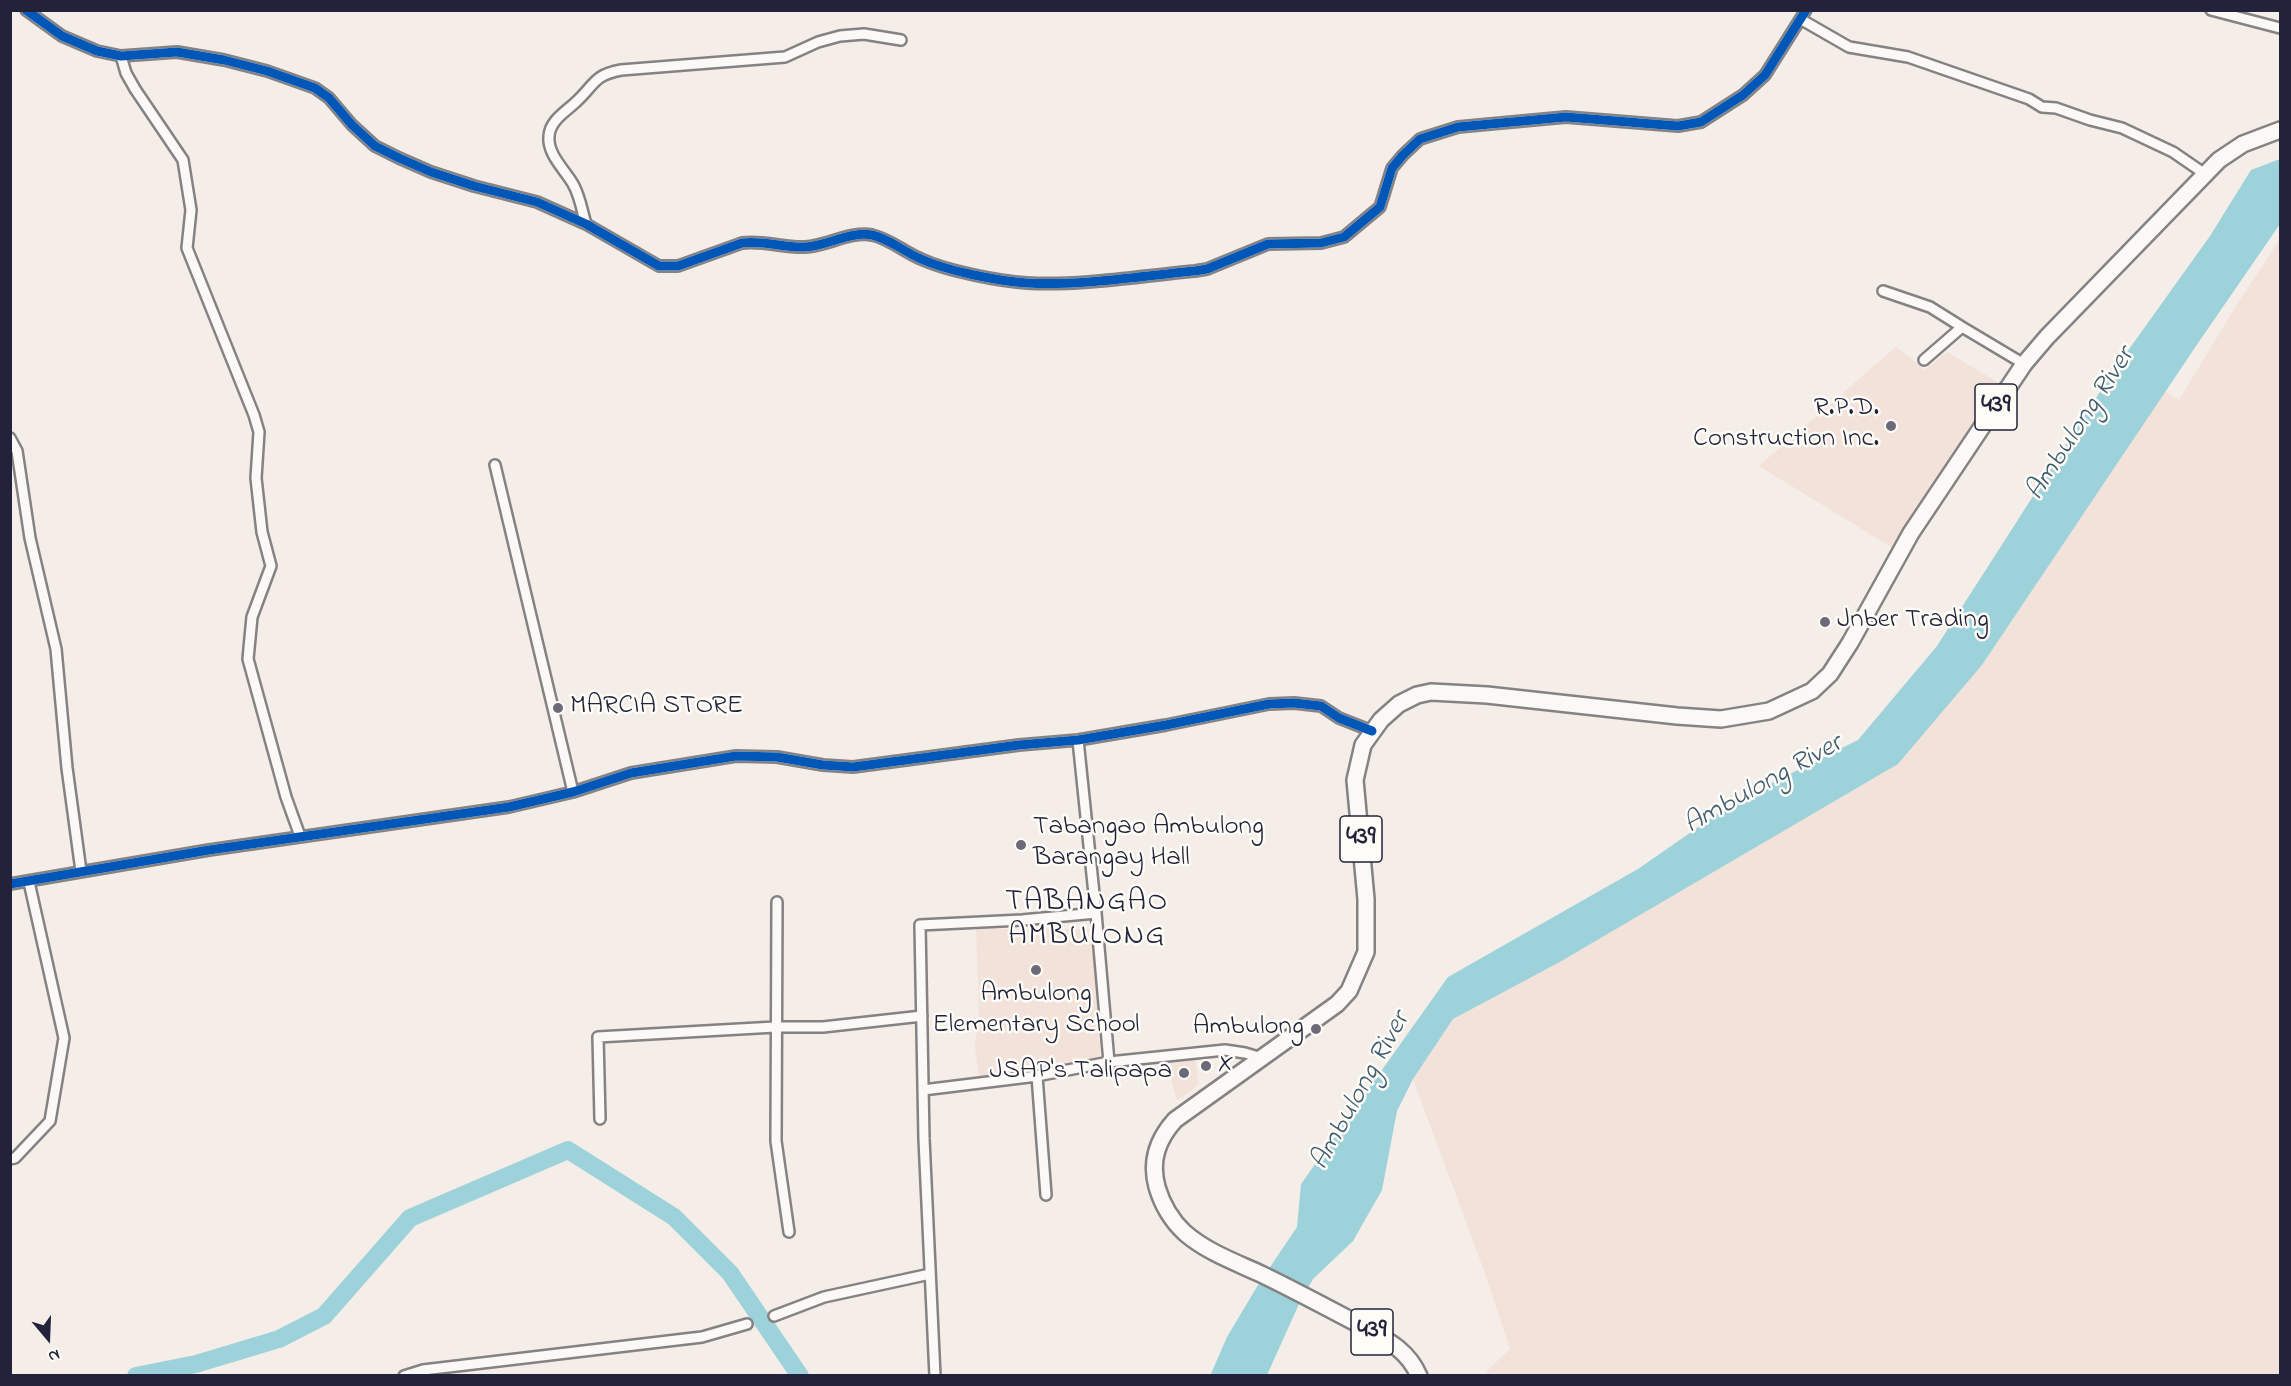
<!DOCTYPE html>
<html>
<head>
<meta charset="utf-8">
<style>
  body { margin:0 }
  #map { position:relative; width:2291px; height:1386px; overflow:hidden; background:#f4ede8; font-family:"Indie Flower",sans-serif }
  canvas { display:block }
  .frame { position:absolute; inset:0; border:12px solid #22223b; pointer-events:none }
  .north { position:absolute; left:18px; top:1308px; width:60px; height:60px; -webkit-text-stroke:4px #fdfcf7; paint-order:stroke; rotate:161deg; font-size:16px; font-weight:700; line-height:24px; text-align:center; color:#22223b }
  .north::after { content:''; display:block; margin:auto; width:21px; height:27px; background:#22223b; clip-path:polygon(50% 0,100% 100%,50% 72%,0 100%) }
</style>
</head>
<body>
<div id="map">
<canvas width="2291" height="1386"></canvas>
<div class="frame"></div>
<div class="north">N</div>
</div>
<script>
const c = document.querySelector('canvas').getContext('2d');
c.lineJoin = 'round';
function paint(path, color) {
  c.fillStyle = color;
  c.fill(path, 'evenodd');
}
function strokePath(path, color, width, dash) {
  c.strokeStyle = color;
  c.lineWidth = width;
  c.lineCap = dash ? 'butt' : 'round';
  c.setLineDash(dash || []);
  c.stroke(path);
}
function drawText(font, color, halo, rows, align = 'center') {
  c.font = font + ' "Indie Flower",sans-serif';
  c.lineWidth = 5;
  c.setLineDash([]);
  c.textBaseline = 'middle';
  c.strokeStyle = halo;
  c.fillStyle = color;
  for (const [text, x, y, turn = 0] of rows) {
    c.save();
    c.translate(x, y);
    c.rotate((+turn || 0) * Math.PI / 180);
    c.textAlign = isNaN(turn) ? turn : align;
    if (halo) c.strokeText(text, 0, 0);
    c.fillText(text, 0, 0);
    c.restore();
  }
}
paint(new Path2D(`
  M 2280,239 L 2280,1375 L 1483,1375 L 1510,1349 L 1486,1276 L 1413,1079 L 1453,1019 L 1558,963 L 1898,764 L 1982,665 L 2165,391 L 2179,400 L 2236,306 Z
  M 1896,347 L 1925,370 L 1947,352 L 2002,385 L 1896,550 L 1759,466 Z
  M 976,929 L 1091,929 L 1100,1048 L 1099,1062 L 980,1083 L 975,1048 L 979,1011 Z
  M 1195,1060 L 1199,1084 L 1177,1101 L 1167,1063 Z`), '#f2e2d9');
paint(new Path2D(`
  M 2280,159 L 2280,224 L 2196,346 L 1982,665 L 1898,764 L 1558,963 L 1453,1019 L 1413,1079 L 1397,1111 L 1382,1190 L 1353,1241 L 1313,1279 L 1299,1304 L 1267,1375 L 1210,1376 L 1227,1337 L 1258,1285 L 1297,1227 L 1301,1184 L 1448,977 L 1638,869 L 1736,801 L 1858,740 L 1937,646 L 2112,373 L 2210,236 L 2251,170 Z`), '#9dd2da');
strokePath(new Path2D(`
  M 136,1376 L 196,1364 L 279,1339 L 324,1316 L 410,1218 L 568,1150 L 674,1217 L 730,1273 L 800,1376`), '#9dd2da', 18);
const street = new Path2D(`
  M 26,10 L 62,36 L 97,51 L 121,56 L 177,52 L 224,60 L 267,71 L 315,88 L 329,98 L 352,125 L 375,146 L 399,158 L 431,172 L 474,186 L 537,202 L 586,224 L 659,266 L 678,266 L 742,243 C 763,240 784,248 805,247 C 827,246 850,231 872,235 C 890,239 904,252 921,259 C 947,271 998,281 1027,283 C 1082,286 1140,276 1195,271 L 1207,269 L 1268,244 L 1321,243 L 1344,237 L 1380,207 L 1392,168 L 1403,155 L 1420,139 L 1458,127 L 1566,117 L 1678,126 L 1701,122 L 1743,95 L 1765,75 L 1806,10
  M 2211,10 L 2280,28
  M 1802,20 L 1849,47 L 1908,57 L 2029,99 L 2042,107 L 2056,108 L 2090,120 L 2122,128 L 2173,152 L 2205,174
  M 121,56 L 126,73 L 135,89 L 183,160 L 191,210 L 187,248 L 254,415 L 259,432 L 256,478 L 262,532 L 271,566 L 252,617 L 248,659 L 286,797 L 300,836
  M 586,224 C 582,211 580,196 573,184 C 565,170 547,154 549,136 C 550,120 567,111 577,101 C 595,84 594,75 621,70 L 785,57 L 818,42 L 840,36 L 864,34 L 901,40
  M 1883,291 L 1930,307 L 1962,327
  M 1924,360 L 1962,327 L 2024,364
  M 10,438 L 17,451 L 30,538 L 56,649 L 67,768 L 81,871
  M 495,465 L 573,792
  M 10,884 L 209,850 L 509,807 L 573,792 L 631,773 L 736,756 L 777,757 L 823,765 L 853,767 L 1019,745 L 1078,740 L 1166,725 L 1269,704 L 1294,703 L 1321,706 L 1339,718 L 1372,731
  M 777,902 L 776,1141 L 789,1232
  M 1096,913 L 1109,1062
  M 1037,1076 L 1046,1195
  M 923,1090 L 1037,1076 L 1109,1062 L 1225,1050 L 1245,1053 L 1262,1058
  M 600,1119 L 598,1037 L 775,1027 L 823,1027 L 922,1016
  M 10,1159 L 15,1158 L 50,1121 L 64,1038 L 29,882
  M 774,1316 L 824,1297 L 930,1274
  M 404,1376 L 423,1370 L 702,1337 L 747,1324
  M 935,1376 L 924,1139 L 920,925 L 1022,920 L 1096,913 L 1078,740`);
const primary = new Path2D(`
  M 1419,1376 C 1407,1348 1383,1338 1358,1324 C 1326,1307 1294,1290 1261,1274 C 1235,1262 1207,1252 1185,1233 C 1172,1221 1162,1204 1157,1187 C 1150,1161 1157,1140 1175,1120 L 1337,1004 L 1349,991 L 1366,952 L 1366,899 L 1355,780 L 1363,745 L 1381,720 L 1399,704 L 1417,695 L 1431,692 L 1487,695 L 1677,716 L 1721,719 L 1769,711 L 1812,691 L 1830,674 L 1850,643 L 1911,533 L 2024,364 L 2047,337 L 2219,160 L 2243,144 L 2280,130`);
strokePath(street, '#858284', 14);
strokePath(primary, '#858284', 20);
strokePath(street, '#faf9f6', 9);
strokePath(primary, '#faf9f6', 15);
strokePath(new Path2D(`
  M 26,10 L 62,36 L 97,51 L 121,56 L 177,52 L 224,60 L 267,71 L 315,88 L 329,98 L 352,125 L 375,146 L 399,158 L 431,172 L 474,186 L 537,202 L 586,224 L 659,266 L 678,266 L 742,243 C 763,240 784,248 805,247 C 827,246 850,231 872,235 C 890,239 904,252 921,259 C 947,271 998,281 1027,283 C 1082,286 1140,276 1195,271 L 1207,269 L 1268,244 L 1321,243 L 1344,237 L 1380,207 L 1392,168 L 1403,155 L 1420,139 L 1458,127 L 1566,117 L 1678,126 L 1701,122 L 1743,95 L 1765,75 L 1806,10
  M 10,884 L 209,850 L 509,807 L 573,792 L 631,773 L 736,756 L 777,757 L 823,765 L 853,767 L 1019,745 L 1078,740 L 1166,725 L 1269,704 L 1294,703 L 1321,706 L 1339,718 L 1372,731`), '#0057b8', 9);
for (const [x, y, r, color] of [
  [1891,426,6,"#6c6978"],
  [1825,622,6,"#6c6978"],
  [558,708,6,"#6c6978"],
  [1021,845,6,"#6c6978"],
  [1036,970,6,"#6c6978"],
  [1316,1029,6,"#6c6978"],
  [1206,1066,6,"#6c6978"],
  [1184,1073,6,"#6c6978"]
]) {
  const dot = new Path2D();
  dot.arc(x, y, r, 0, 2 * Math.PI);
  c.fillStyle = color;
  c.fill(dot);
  strokePath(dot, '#fdfcf7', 2);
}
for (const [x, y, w] of [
  [1996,407,42],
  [1361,839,42],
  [1372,1332,42]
]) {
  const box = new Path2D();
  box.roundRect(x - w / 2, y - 23, w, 46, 4.5);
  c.fillStyle = '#fdfcf7';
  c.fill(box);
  strokePath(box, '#22223b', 1.5);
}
drawText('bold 26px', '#22223b', null, [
  ["439",1996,407],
  ["439",1361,839],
  ["439",1372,1332]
]);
drawText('27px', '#22223b', '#fdfcf7', [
  ["R.P.D.",1879,410,"right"],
  ["Construction Inc.",1879,441,"right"],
  ["Jnber Trading",1837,622],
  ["MARCIA STORE",570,708],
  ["Tabangao Ambulong",1033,829],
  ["Barangay Hall",1033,860],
  ["Ambulong",1036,996,"center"],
  ["Elementary School",1036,1027,"center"],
  ["Ambulong",1304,1029,"right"],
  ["X",1218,1066],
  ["JSAP's Talipapa",1172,1073,"right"]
], 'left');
drawText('italic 28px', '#405c71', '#fdfcf7', [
  ["Ambulong River",2082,425,-57],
  ["Ambulong River",1764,786,-29],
  ["Ambulong River",1362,1092,-61]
]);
c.letterSpacing = '1.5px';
drawText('30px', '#22223b', '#fdfcf7', [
  ["TABANGAO",1087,904],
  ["AMBULONG",1087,938]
]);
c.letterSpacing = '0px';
</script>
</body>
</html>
